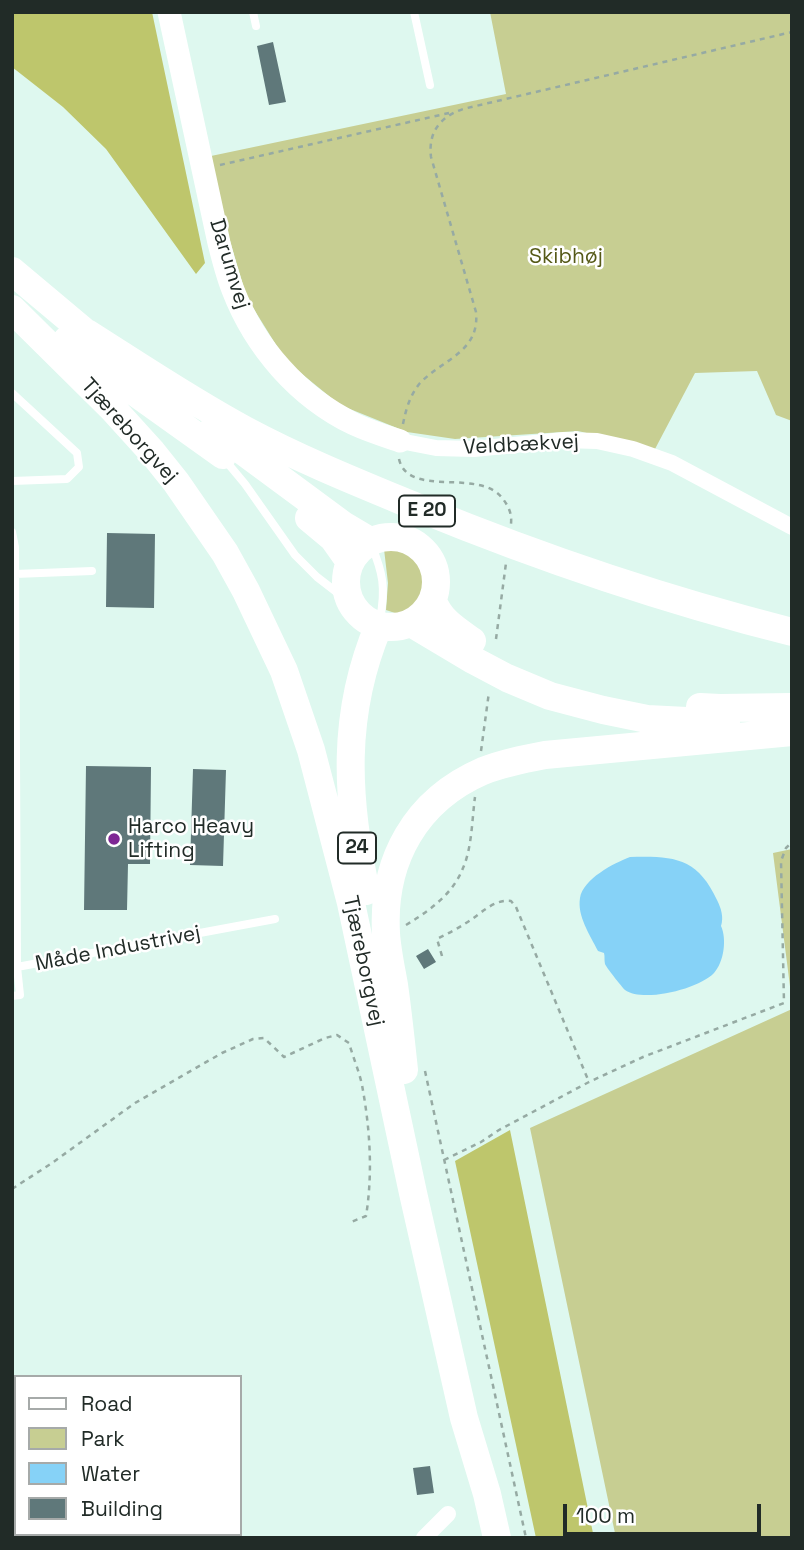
<!DOCTYPE html>
<html>
<head>
<meta charset="utf-8">
<style>
  body { margin:0 }
  #map { position:relative; width:804px; height:1550px; overflow:hidden; background:#def8ef; font-family:"Space Grotesk",sans-serif }
  canvas { display:block }
  .frame { position:absolute; inset:0; border:14px solid #212b27; pointer-events:none }
  .legend { position:absolute; left:14px; top:1375px; width:228px; height:161px; box-sizing:border-box; background:#fff; border:2px solid #a6aaa9; margin:0; padding:9px 12px; list-style:none; font-size:21px; color:#212b27 }
  .legend li { display:flex; align-items:center; gap:14px; height:35px }
  .legend b { width:35px; border:2px solid #a6aaa9 }
  .scale { position:absolute; left:563px; top:1504px; width:198px; height:32px; box-sizing:border-box; border:4px solid #212b27; border-top:0; padding-left:9px; font-size:21px; line-height:24px; white-space:nowrap; color:#212b27; -webkit-text-stroke:5px #fff; paint-order:stroke }
</style>
</head>
<body>
<div id="map">
<canvas width="804" height="1550"></canvas>
<div class="frame"></div>
<ul class="legend">
<li><b style="height:9px;background:#fff"></b>Road</li>
<li><b style="height:19px;background:#c7ce92"></b>Park</li>
<li><b style="height:19px;background:#86d2f7"></b>Water</li>
<li><b style="height:19px;background:#5f787a"></b>Building</li>
</ul>
<div class="scale">100 m</div>
</div>
<script>
const c = document.querySelector('canvas').getContext('2d');
c.lineJoin = 'round';
function paint(path, color) {
  c.fillStyle = color;
  c.fill(path, 'evenodd');
}
function strokePath(path, color, width, dash) {
  c.strokeStyle = color;
  c.lineWidth = width;
  c.lineCap = dash ? 'butt' : 'round';
  c.setLineDash(dash || []);
  c.stroke(path);
}
function drawText(font, color, halo, rows, align = 'center') {
  c.font = font + ' "Space Grotesk",sans-serif';
  c.lineWidth = 5;
  c.setLineDash([]);
  c.textBaseline = 'middle';
  c.strokeStyle = halo;
  c.fillStyle = color;
  for (const [text, x, y, turn = 0] of rows) {
    c.save();
    c.translate(x, y);
    c.rotate((+turn || 0) * Math.PI / 180);
    c.textAlign = isNaN(turn) ? turn : align;
    if (halo) c.strokeText(text, 0, 0);
    c.fillText(text, 0, 0);
    c.restore();
  }
}
paint(new Path2D(`
  M 490,12 L 792,12 L 792,421 L 776,415 L 757,371 L 695,373 L 655,449 L 578,431 L 455,439 L 407,432 L 340,405 L 286,361 L 247,298 L 227,231 L 211,156 L 506,94 Z
  M 394,548 C 432,556 436,601 398,614 L 386,610 L 388,583 L 384,549 Z
  M 792,849 L 792,1002 L 773,853 Z
  M 792,1009 L 792,1538 L 616,1538 L 530,1128 Z`), '#c7ce92');
paint(new Path2D(`
  M 12,12 L 152,12 L 205,263 L 196,274 L 106,149 L 63,107 L 12,67 Z
  M 510,1130 L 594,1538 L 536,1538 L 455,1161 Z`), '#bec66c');
paint(new Path2D(`
  M 630,857 C 673,856 697,857 717,900 C 721,908 724,917 721,926 C 727,939 724,962 714,973 C 699,989 643,1003 625,990 C 622,987 606,967 605,964 C 604,960 605,956 604,953 L 598,951 C 590,935 577,916 580,898 C 583,879 614,863 630,857 Z`), '#86d2f7');
paint(new Path2D(`
  M 273,42 L 286,102 L 269,105 L 257,46 Z
  M 107,533 L 155,534 L 154,608 L 106,607 Z
  M 86,766 L 151,767 L 150,864 L 128,864 L 127,910 L 84,910 Z
  M 193,769 L 226,770 L 223,866 L 190,865 Z
  M 428,949 L 436,962 L 424,969 L 416,956 Z
  M 430,1466 L 434,1493 L 417,1495 L 413,1468 Z`), '#5f787a');
strokePath(new Path2D(`
  M 220,165 L 449,113
  M 403,424 C 406,409 410,395 420,383 C 443,359 480,352 476,312 L 431,157 C 428,132 440,117 463,109 L 792,32
  M 399,459 C 408,499 480,467 503,499 C 509,507 512,514 511,524
  M 496,639 L 506,563
  M 481,751 L 489,692
  M 406,925 C 429,911 453,894 463,868 C 472,848 472,819 475,797
  M 442,956 L 437,939 C 447,934 457,929 466,923 C 481,914 493,899 511,901 L 516,907 L 589,1082
  M 425,1071 L 526,1538
  M 444,1160 L 481,1142 L 499,1130 L 589,1082 L 643,1057 L 784,1003 L 781,861 L 786,848 L 792,842
  M 12,1189 L 52,1163 L 135,1103 L 222,1053 L 253,1039 L 264,1038 L 284,1057 L 325,1038 L 337,1035 L 349,1043 C 353,1057 359,1071 362,1085 C 370,1128 373,1173 366,1216 L 351,1222`), '#96aaa3', 2.5, [5, 5]);
strokePath(new Path2D(`
  M 253,12 L 256,26
  M 414,12 L 430,85
  M 12,393 L 77,453 L 79,467 L 67,479 L 12,481
  M 225,460 L 245,484 L 295,555 L 317,577 L 352,604
  M 12,532 L 15,547 L 17,967 L 275,919
  M 371,544 C 383,573 386,588 380,619
  M 15,574 L 92,571
  M 12,996 L 20,995 L 17,967`), '#fff', 8);
strokePath(new Path2D(`
  M 400,441 L 436,448 L 474,449 L 564,440 L 597,441 L 633,449 L 672,463 L 792,527
  M 424,1538 L 448,1514`), '#fff', 16);
strokePath(new Path2D(`
  M 169,12 L 219,243 C 223,259 227,275 233,290 C 255,347 298,397 354,424 C 369,431 385,436 400,441`), '#fff', 23);
strokePath(new Path2D(`
  M 12,271 L 99,344
  M 12,309 L 113,409 L 152,452 L 176,482 L 225,553 L 246,591 L 284,671 L 311,750 L 351,903 L 413,1193 L 464,1418 L 487,1494 L 497,1538
  M 87,333 C 139,366 191,401 245,430 C 301,460 361,484 419,508 C 541,558 665,600 792,632
  M 67,340 L 111,375 L 223,455
  M 213,429 L 343,525 L 370,541
  M 309,518 L 333,538 L 350,562
  M346 582a45 45 0 1 1 90 0a45 45 0 1 1-90 0Z
  M 433,601 C 440,620 455,629 472,641
  M 411,623 L 473,660 L 507,678 L 550,696 L 603,710 L 647,719 L 726,723
  M 700,707 L 720,708 L 792,707
  M 366,891 C 346,799 341,714 379,625
  M 404,1070 C 401,1042 398,1013 394,985 C 391,968 387,950 386,933 C 382,860 416,800 483,771 C 503,763 524,759 545,755 L 792,732`), '#fff', 28);
for (const [x, y, r, color] of [
  [114,839,7,"#7e2694"]
]) {
  const dot = new Path2D();
  dot.arc(x, y, r, 0, 2 * Math.PI);
  c.fillStyle = color;
  c.fill(dot);
  strokePath(dot, '#fff', 2.5);
}
for (const [x, y, w] of [
  [427,511,56],
  [357,848,38]
]) {
  const box = new Path2D();
  box.roundRect(x - w / 2, y - 15.5, w, 31, 5);
  c.fillStyle = '#fff';
  c.fill(box);
  strokePath(box, '#212b27', 2);
}
drawText('bold 19px', '#212b27', null, [
  ["E 20",427,511],
  ["24",357,848]
]);
drawText('21px', '#555917', '#fff', [
  ["Skibhøj",566,257]
]);
drawText('21px', '#212b27', '#fff', [
  ["Darumvej",229,264,73],
  ["Tjæreborgvej",129,431,48],
  ["Veldbækvej",521,445,-3],
  ["Måde Industrivej",118,949,-11],
  ["Tjæreborgvej",363,961,78]
]);
drawText('21px', '#212b27', '#fff', [
  ["Harco Heavy",128,827],
  ["Lifting",128,851]
], 'left');
</script>
</body>
</html>
